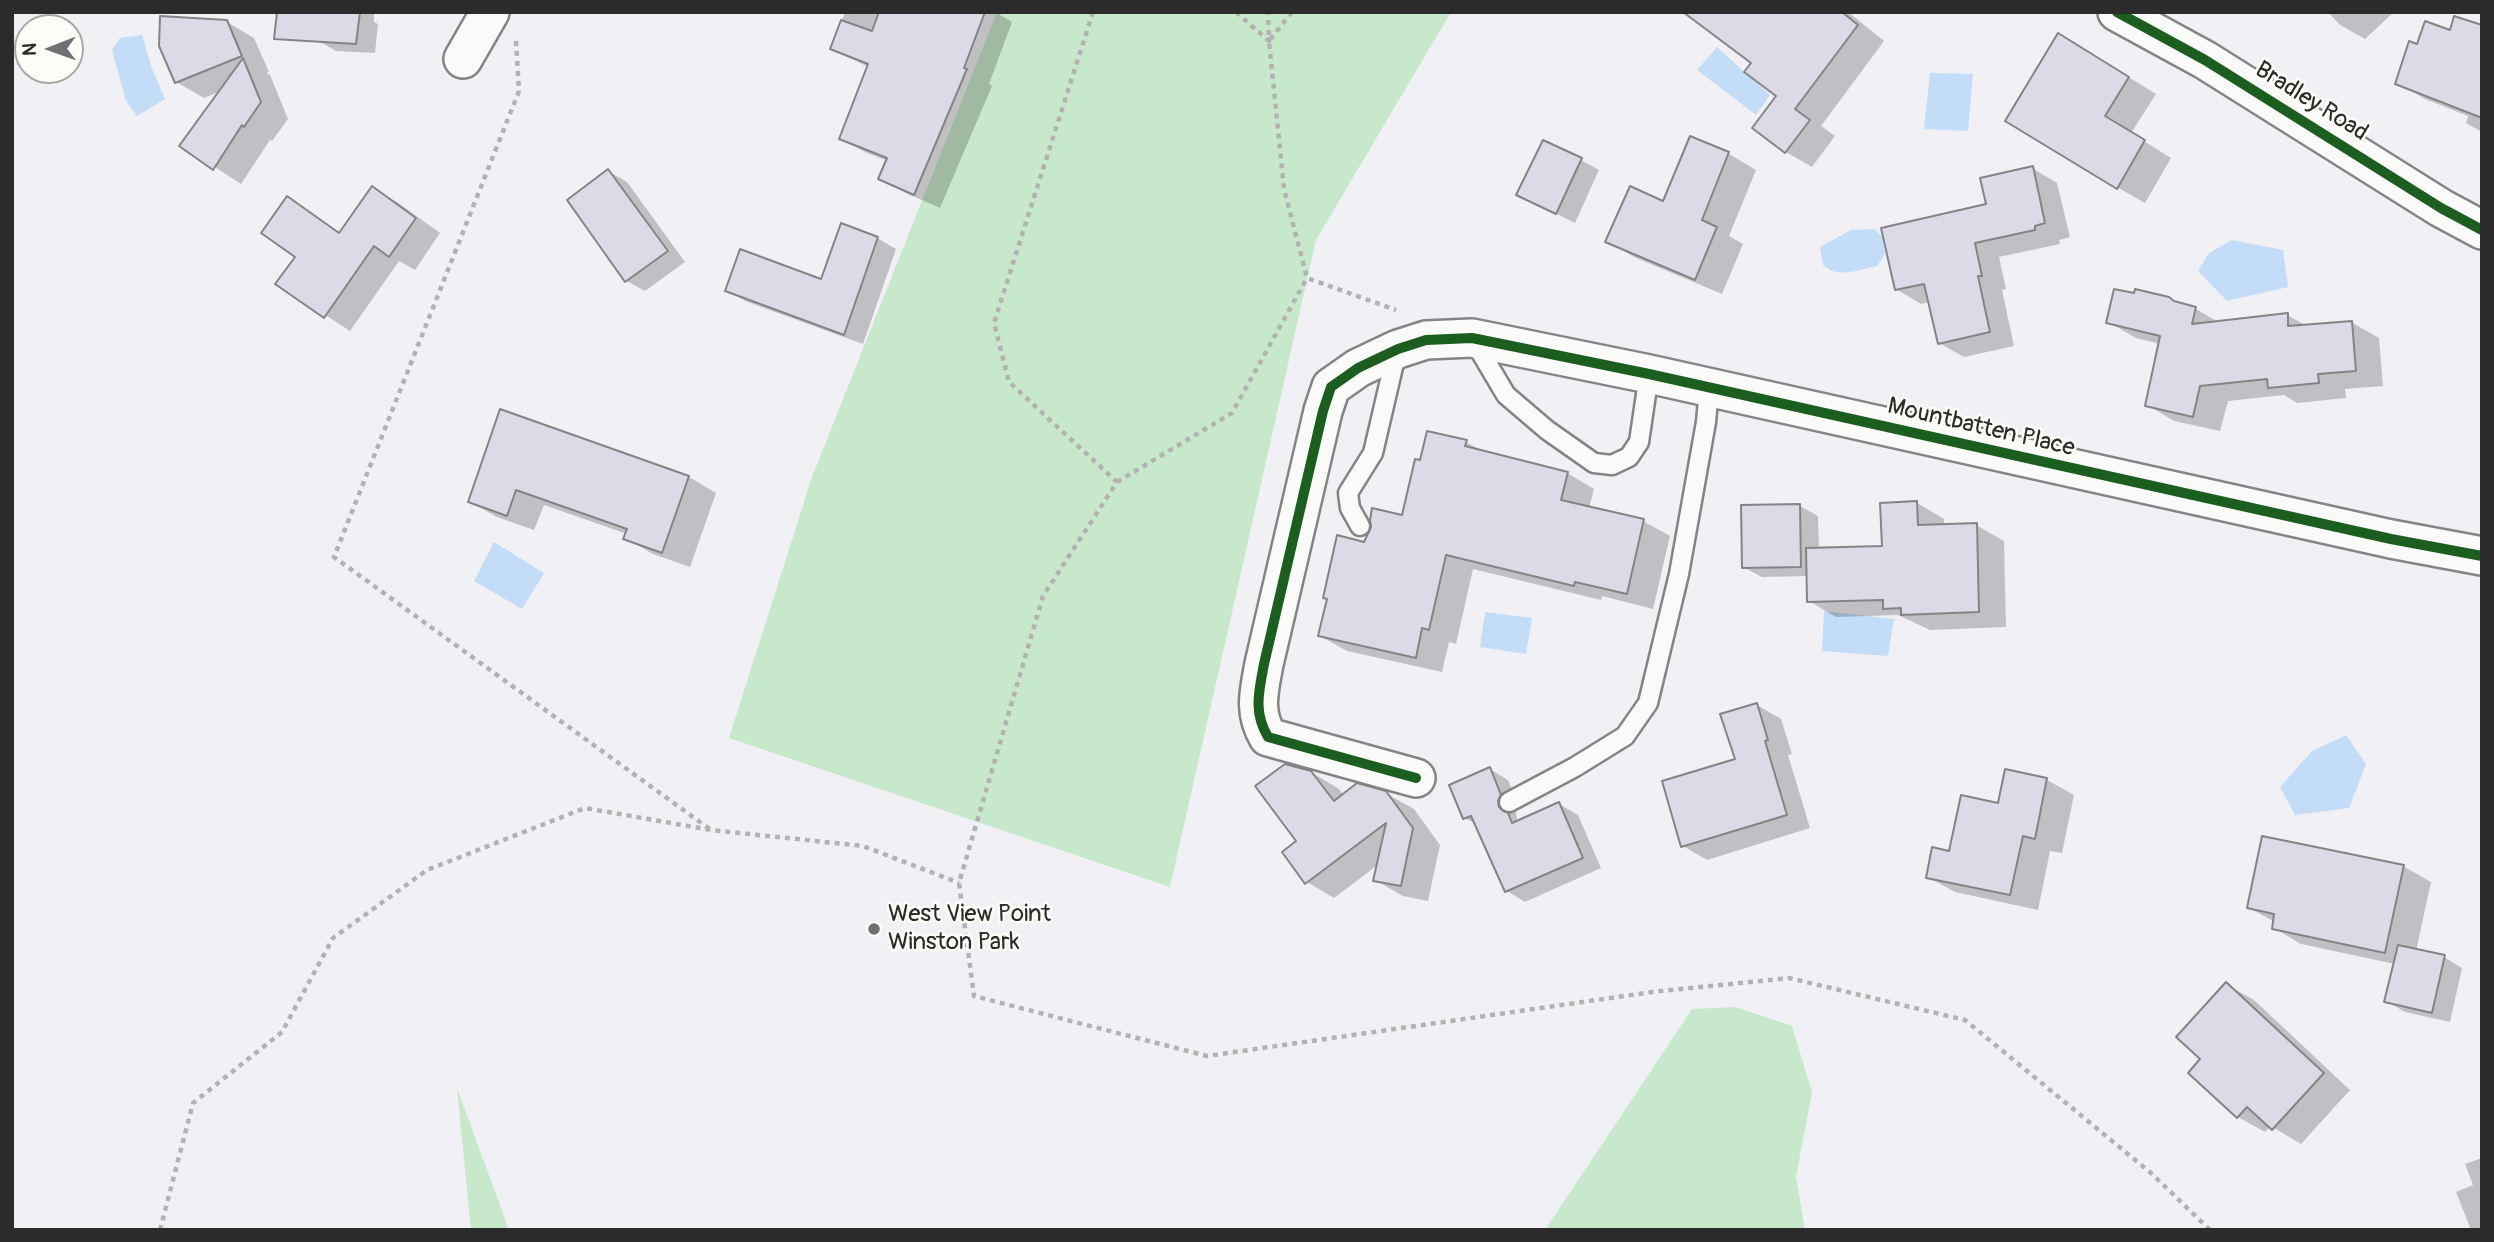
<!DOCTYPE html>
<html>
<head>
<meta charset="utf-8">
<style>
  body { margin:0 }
  #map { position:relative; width:2494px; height:1242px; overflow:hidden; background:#f1f1f5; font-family:Pangolin,sans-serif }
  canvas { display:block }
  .frame { position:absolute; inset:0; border:14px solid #2b2b2b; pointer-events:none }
  .north { position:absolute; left:14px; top:14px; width:70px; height:70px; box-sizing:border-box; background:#fdfcf7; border:2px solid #a9a8a5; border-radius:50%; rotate:269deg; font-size:19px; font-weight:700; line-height:28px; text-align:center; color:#2b2b2b }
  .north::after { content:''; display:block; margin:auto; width:24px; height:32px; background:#707072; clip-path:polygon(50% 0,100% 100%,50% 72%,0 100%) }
</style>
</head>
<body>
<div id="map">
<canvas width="2494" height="1242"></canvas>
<div class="frame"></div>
<div class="north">N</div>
</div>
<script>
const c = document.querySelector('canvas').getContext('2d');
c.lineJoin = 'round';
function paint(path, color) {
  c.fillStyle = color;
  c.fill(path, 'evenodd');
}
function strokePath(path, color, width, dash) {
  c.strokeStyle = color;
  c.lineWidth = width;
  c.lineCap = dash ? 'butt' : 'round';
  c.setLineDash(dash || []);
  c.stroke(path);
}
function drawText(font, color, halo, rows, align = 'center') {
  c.font = font + ' Pangolin,sans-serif';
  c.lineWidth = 5;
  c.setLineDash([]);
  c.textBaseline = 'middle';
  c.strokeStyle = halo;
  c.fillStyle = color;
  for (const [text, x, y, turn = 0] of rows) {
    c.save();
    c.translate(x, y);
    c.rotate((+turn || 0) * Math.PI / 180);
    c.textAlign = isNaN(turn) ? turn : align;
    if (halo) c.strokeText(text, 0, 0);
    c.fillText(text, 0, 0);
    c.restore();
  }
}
paint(new Path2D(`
  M 997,12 L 1451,12 L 1316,240 L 1170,887 L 729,738 L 812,477 Z
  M 1735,1007 L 1792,1026 L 1812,1092 L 1796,1177 L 1805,1230 L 1545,1230 L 1692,1009 Z
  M 457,1088 L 509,1230 L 471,1230 Z`), '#c7e8cb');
paint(new Path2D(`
  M 142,35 L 151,66 L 165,99 L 137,116 L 126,101 L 112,50 L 120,38 Z
  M 1717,47 L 1770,95 L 1756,115 L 1697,70 Z
  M 1930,73 L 1973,74 L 1968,131 L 1924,129 Z
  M 1875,229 L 1882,237 L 1885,254 L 1877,266 C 1858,270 1838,279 1823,265 L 1820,247 L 1851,230 Z
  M 2232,240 L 2283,250 L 2288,287 L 2227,301 L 2198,271 L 2209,253 Z
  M 494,542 L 544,573 L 522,609 L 474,581 Z
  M 1824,611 L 1894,619 L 1888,656 L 1822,651 Z
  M 1485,612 L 1532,618 L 1526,654 L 1480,647 Z
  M 2346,735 L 2366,764 L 2349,808 L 2295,815 L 2280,787 L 2312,751 Z`), '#c3dcf7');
paint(new Path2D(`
  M 296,12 L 374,12 L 374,22 L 378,24 L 375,53 L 336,51 L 317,40 Z
  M 845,12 L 995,12 L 1012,22 L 989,84 L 992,86 L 940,208 L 906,193 L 880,178 L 888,161 L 867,153 L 841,139 L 868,67 L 832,49 Z
  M 1705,12 L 1848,12 L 1884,41 L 1821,126 L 1835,136 L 1812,167 L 1786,152 L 1778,96 L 1753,63 Z
  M 2328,12 L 2394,12 L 2365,39 L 2340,25 Z
  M 227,22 L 254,38 L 269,72 L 266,73 L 270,75 L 288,119 L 272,141 L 270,140 L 241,184 L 181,145 L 221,91 L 204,98 L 176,82 Z
  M 2482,27 L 2482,132 L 2466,123 L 2468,116 L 2425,99 L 2398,83 L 2418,46 L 2451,32 Z
  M 2086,51 L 2156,94 L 2131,133 L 2171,158 L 2145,203 L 2117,187 Z
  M 1691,138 L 1729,154 L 1756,170 L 1729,236 L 1743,244 L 1722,294 L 1634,257 L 1607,241 L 1664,203 Z
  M 1581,160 L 1599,170 L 1575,223 L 1519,195 Z
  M 2032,168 L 2057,183 L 2070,237 L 2059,240 L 2060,244 L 1999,257 L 2006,289 L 2002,290 L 2014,346 L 1964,357 L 1939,343 L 1930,302 L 1921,304 L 1896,289 Z
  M 608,171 L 627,182 L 685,262 L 645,291 L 627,281 Z
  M 372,188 L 397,202 L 440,233 L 415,270 L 399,261 L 350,331 L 278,284 L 297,256 L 288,198 L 341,233 Z
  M 877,238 L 896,249 L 863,344 L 745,301 L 727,290 L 822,281 Z
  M 2180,305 L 2196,309 L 2220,323 L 2287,315 L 2307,326 L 2351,322 L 2379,338 L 2383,386 L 2345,389 L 2346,398 L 2297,403 L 2284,395 L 2228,401 L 2220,431 L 2174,421 L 2147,405 L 2160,344 L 2136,338 L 2108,322 Z
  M 501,411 L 689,477 L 716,493 L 690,567 L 653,554 L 625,538 L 627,534 L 544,505 L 534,530 L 497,517 L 470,502 Z
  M 1466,442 L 1484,452 L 1567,473 L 1594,489 L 1589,508 L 1643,521 L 1670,536 L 1653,609 L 1602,596 L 1601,600 L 1473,569 L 1456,644 L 1449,642 L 1442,672 L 1347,651 L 1320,636 L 1365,544 L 1403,517 L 1421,462 Z
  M 1917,503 L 1944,519 L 1944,526 L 1976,525 L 2004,541 L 2006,627 L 1930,630 L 1898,615 L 1836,617 L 1809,601 L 1808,576 L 1762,577 L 1743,567 L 1800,506 L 1818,516 L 1819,549 L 1883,547 Z
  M 1757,705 L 1781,719 L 1792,754 L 1788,755 L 1810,828 L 1707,860 L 1683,846 L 1737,760 Z
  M 1490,769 L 1508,780 L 1519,806 L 1516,812 L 1517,819 L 1520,821 L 1559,804 L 1578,815 L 1601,868 L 1525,902 L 1507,891 L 1478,825 L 1465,818 Z
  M 1311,772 L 1339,789 L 1344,796 L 1385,793 L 1414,809 L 1440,845 L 1428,901 L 1403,896 L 1375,880 L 1379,864 L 1334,898 L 1307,882 L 1299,841 Z
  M 2047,780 L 2074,795 L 2062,853 L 2050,851 L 2038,910 L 1955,892 L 1928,877 L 2000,805 Z
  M 2403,866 L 2431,882 L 2416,951 L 2444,957 L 2462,968 L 2450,1022 L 2405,1012 L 2386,1001 L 2395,964 L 2301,944 L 2274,928 L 2275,922 L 2249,908 Z
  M 2227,985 L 2254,1000 L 2350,1090 L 2301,1144 L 2271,1126 L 2265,1132 L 2238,1117 L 2203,1059 Z
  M 2482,1158 L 2482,1230 L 2471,1230 L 2456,1192 L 2473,1185 L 2465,1164 Z`), '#0003');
const building = new Path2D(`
  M 277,12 L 360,12 L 356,44 L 274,39 Z
  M 879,12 L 985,12 L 964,68 L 967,69 L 914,195 L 878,179 L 887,158 L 839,139 L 868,64 L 830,49 L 841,20 L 872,31 Z
  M 1683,12 L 1842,12 L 1858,25 L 1795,109 L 1810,120 L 1785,153 L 1752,128 L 1776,96 L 1744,72 L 1751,63 Z
  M 160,16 L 227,20 L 242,56 L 175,83 L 159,46 Z
  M 2454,16 L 2482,25 L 2482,118 L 2395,84 L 2409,41 L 2417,44 L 2425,21 L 2450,30 Z
  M 2058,33 L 2129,77 L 2105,116 L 2145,140 L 2117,189 L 2005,121 Z
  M 243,58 L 261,102 L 244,127 L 242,125 L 213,170 L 179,146 Z
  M 1690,136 L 1729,152 L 1702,220 L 1717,227 L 1695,280 L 1605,242 L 1630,186 L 1663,201 Z
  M 1543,140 L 1582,158 L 1556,214 L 1516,195 Z
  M 2033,166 L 2045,223 L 2035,226 L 2035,230 L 1975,243 L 1982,276 L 1978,276 L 1990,332 L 1938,344 L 1924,284 L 1895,290 L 1881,228 L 1986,204 L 1980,178 Z
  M 608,169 L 668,251 L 625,282 L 567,200 Z
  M 372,186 L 416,218 L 389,257 L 374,246 L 324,318 L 275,284 L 295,257 L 261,233 L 287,196 L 339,233 Z
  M 841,223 L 878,237 L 844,335 L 725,291 L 740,249 L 821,279 Z
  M 2114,289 L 2134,293 L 2135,289 L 2169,297 L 2174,301 L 2196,307 L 2192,324 L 2288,313 L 2288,326 L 2352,321 L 2356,371 L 2318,374 L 2319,383 L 2268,388 L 2267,379 L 2200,386 L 2193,417 L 2145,406 L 2160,336 L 2106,323 Z
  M 500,409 L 689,476 L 662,553 L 623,539 L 627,529 L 516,490 L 507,516 L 468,502 Z
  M 1427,431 L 1467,440 L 1465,446 L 1568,472 L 1561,500 L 1644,519 L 1627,594 L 1575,582 L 1574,586 L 1446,555 L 1429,630 L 1422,628 L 1416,658 L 1318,636 L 1327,599 L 1323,598 L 1337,535 L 1364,542 L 1371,527 L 1370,520 L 1372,508 L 1402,515 L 1415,459 L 1420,460 Z
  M 1917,501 L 1918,525 L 1977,523 L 1979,612 L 1901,615 L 1901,608 L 1883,609 L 1883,600 L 1807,602 L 1806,548 L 1882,546 L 1880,503 Z
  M 1800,504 L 1801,567 L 1742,568 L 1741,505 Z
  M 1757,703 L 1768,740 L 1765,741 L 1787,815 L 1681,847 L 1662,781 L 1735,759 L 1720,714 Z
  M 1285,764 L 1311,771 L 1334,801 L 1357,783 L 1386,791 L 1413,828 L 1401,886 L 1373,881 L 1386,823 L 1305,884 L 1282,852 L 1296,841 L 1255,786 Z
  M 1490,767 L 1501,795 L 1498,801 L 1499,807 L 1508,813 L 1512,823 L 1559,802 L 1583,858 L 1505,892 L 1471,816 L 1463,819 L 1449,785 Z
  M 2005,769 L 2047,778 L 2035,839 L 2023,836 L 2010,895 L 1926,878 L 1932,847 L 1949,851 L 1961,795 L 1998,803 Z
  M 2262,836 L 2404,865 L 2385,953 L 2272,929 L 2274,914 L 2247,908 Z
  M 2398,945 L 2445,955 L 2432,1013 L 2384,1002 Z
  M 2226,982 L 2324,1073 L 2272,1130 L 2247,1107 L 2237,1118 L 2188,1073 L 2200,1059 L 2176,1037 Z`);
paint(building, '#dadbe6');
strokePath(building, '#848486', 2);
const service = new Path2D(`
  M 1474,341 L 1506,395 L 1547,430 L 1594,463 L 1612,465 L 1629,457 L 1639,442 L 1649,374
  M 1360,526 L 1350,508 L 1348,493 L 1373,453 L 1397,350
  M 1509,802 L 1575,767 L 1625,736 L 1648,703 L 1679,574 L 1706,422 L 1709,389`);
const minor = new Path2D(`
  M 2117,12 L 2205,60 L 2441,208 L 2482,230
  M 463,59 L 490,12
  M 1416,778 L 1268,737 C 1253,712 1259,691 1264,664 L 1323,411 L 1331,387 L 1358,368 L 1398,349 L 1426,340 L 1472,338 L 1649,374 L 2391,539 L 2482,556`);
strokePath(service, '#848486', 23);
strokePath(minor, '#848486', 42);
strokePath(new Path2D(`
  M 1093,12 L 994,323 L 1009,382 L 1117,482 L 1043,596 L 959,883 L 974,996 L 1207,1056 L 1652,992 L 1789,978 L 1965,1020 L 2151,1173 L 2210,1230
  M 1236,12 L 1269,41 L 1268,12
  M 1292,12 L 1269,41 L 1284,189 L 1307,278 L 1396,310
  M 516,41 L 519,91 L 334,557 L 711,830
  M 1117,482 L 1232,413 L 1307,278
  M 160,1230 L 193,1103 L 282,1032 L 333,938 L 427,870 L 585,808 L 711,830 L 863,846 L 959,883`), '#b3b2b2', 4.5, [5, 5]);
strokePath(service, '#fafaf8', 18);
strokePath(minor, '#fafaf8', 37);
strokePath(new Path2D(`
  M 2117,12 L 2205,60 L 2441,208 L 2482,230
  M 1416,778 L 1268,737 C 1253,712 1259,691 1264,664 L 1323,411 L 1331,387 L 1358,368 L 1398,349 L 1426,340 L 1472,338 L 1649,374 L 2391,539 L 2482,556`), '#1b5e20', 10);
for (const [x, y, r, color] of [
  [874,929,7,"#707072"]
]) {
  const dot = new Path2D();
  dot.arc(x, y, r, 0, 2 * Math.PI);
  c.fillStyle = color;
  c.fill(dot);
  strokePath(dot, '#fdfcf7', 2.5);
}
drawText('24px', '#2b2b2b', '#fdfcf7', [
  ["Bradley Road",2311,102,32],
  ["Mountbatten Place",1981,428,13]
]);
drawText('24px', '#2b2b2b', '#fdfcf7', [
  ["West View Point",888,915],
  ["Winston Park",888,943]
], 'left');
</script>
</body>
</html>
